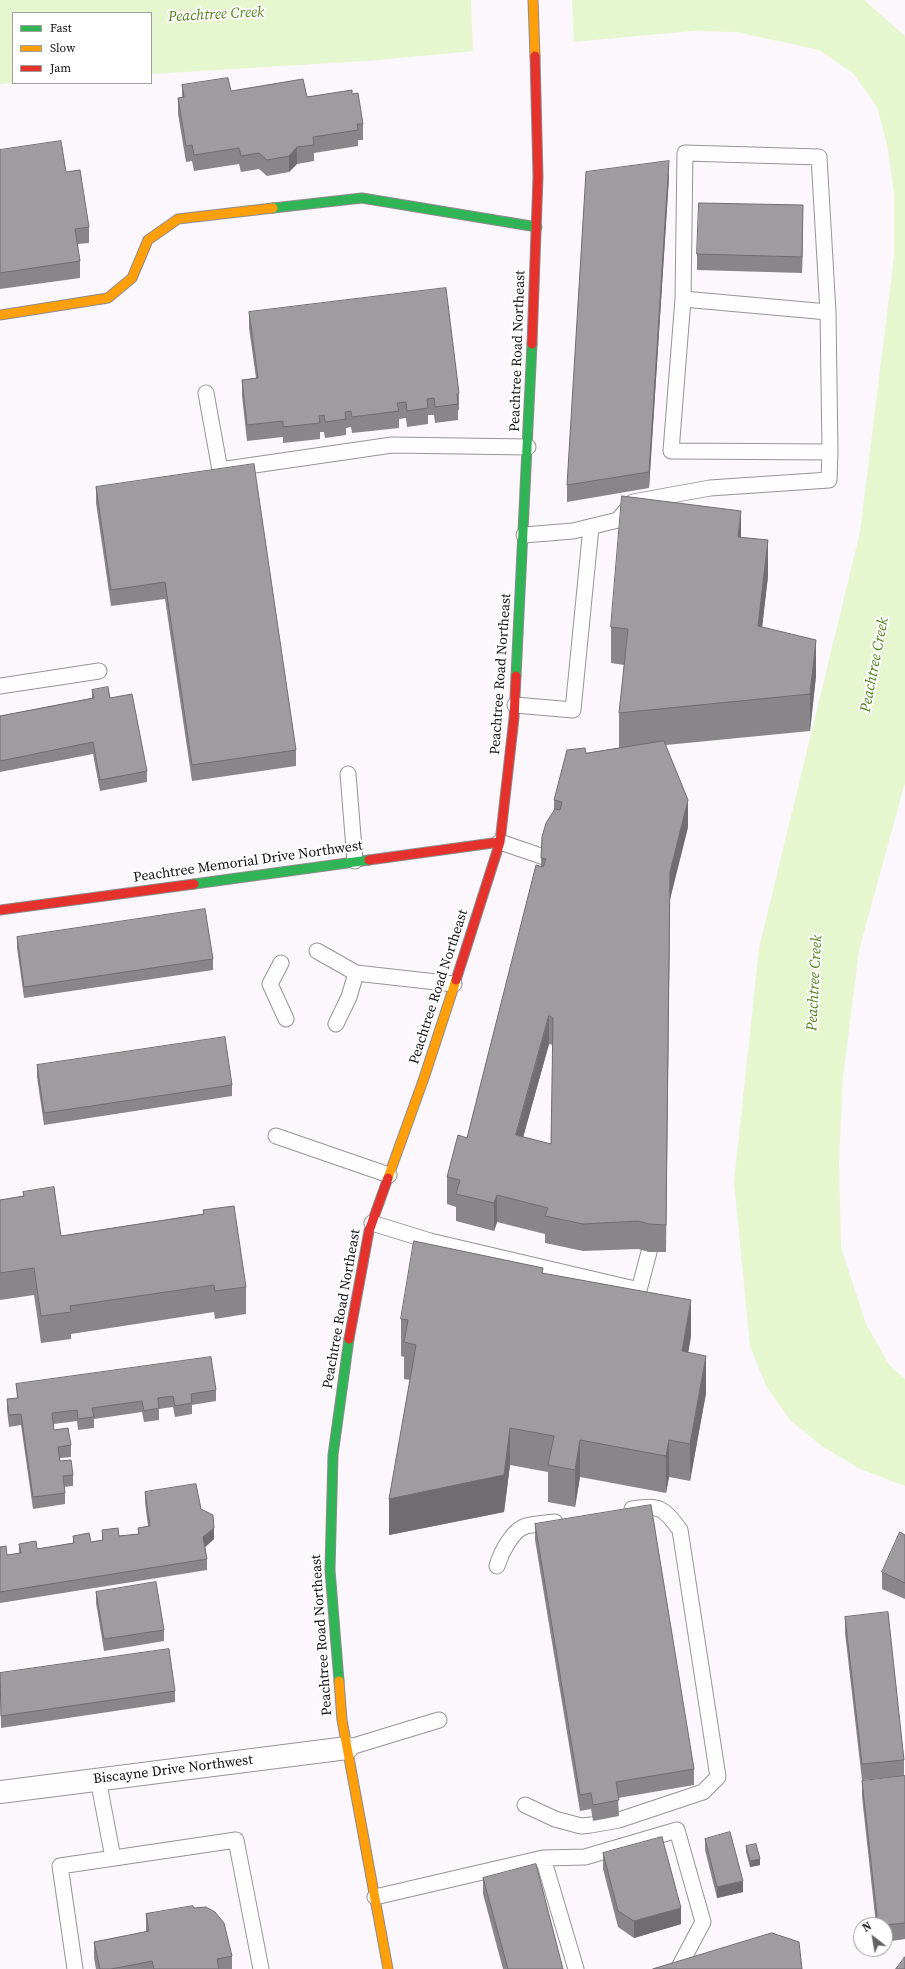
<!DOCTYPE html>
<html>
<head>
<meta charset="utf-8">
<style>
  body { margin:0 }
  #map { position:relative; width:905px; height:1969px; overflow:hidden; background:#fcf7fc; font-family:"Source Serif 4",serif }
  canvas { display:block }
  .legend { position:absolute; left:12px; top:12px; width:140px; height:72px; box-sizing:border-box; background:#fff; border:1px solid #9f9f9f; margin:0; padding:5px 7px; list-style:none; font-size:12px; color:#101010 }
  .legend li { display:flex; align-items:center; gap:8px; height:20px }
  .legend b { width:20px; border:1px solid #9f9f9f }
  .north { position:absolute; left:853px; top:1917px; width:40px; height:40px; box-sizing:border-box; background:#fff; border:1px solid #9f9f9f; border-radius:50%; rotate:329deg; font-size:11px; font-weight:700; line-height:16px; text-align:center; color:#101010 }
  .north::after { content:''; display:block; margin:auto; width:14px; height:18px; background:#636163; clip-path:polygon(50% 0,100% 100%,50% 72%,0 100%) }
</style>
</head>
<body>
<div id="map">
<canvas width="905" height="1969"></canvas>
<ul class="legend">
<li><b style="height:5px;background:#30b455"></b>Fast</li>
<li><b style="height:5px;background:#ff9f0a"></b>Slow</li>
<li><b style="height:5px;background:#e5322d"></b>Jam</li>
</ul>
<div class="north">N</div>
</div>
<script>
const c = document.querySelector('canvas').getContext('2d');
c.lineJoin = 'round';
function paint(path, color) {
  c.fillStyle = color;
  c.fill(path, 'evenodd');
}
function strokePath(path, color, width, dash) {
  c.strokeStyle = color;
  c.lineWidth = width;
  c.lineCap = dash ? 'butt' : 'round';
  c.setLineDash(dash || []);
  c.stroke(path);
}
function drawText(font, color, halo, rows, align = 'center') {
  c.font = font + ' "Source Serif 4",serif';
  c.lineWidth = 4;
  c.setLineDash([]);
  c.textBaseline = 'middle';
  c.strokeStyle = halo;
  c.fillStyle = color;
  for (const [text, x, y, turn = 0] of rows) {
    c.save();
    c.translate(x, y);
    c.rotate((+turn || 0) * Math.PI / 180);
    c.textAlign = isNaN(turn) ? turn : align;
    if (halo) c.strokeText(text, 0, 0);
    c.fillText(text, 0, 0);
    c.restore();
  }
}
paint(new Path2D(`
  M 0,0 L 864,0 L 905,36 L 905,783 L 859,950 L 843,1077 L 839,1162 L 841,1247 L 866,1324 L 890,1366 L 905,1379 L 905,1486 L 860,1469 L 823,1447 L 790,1420 L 766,1386 L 750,1346 L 734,1182 L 759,948 L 860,532 L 894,257 L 894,193 L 888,150 L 878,109 L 854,74 L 819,50 L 736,32 L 693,31 L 366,61 L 151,74 L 151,13 L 13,13 L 13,83 L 0,84 Z`), '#e6f6ce');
paint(new Path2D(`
  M 471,0 L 572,0 L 574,44 L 473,53 Z`), '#fcf7fc');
const lane = new Path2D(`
  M 828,312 L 819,157 L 685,153 L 683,299 L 671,451 L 830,452
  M 206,393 L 220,470 L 392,445 L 528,447
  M 618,520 L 633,502 L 710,488 L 829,480 L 830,452 L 828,312 L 683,299
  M 524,535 L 573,531 L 618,520 L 627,521
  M 0,686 L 99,671
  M 515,705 L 573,710 L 591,527
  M 348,774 L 355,861
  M 500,842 L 544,857
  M 317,951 L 356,973 L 454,984
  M 281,963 L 270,984 L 286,1019
  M 336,1024 L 349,997 L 356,973
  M 276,1136 L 389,1175
  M 372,1223 L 430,1241 L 639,1290 L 649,1252
  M 497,1566 C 501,1553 512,1530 526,1526 C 535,1524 545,1523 555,1522
  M 347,1748 L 439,1720
  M 98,1779 L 113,1858
  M 525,1805 L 555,1819 L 581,1826 L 591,1825 L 619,1820 L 703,1792 L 718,1777 L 680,1530 C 663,1507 660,1505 632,1509
  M 543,1858 L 576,1969
  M 375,1897 L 543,1858 L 585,1857 L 677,1830 L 703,1922 L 678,1969
  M 75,1969 L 60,1866 L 236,1840 L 261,1969`);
const street = new Path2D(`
  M 0,1792 L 347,1748`);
const fast = new Path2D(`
  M 273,208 L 362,198 L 537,227
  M 516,676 L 532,344
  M 194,884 L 369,860
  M 339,1681 L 330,1570 L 333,1455 L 349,1339`);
const slow = new Path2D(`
  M 533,0 L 535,56
  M 0,315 L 108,298 L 132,278 L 148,240 L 178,219 L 273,208
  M 388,1178 L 424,1078 L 456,980
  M 339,1681 L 342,1720 L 388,1969`);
const jam = new Path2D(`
  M 532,344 L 538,177 L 535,56
  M 369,860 L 500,842
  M 0,910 L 194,884
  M 456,980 L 500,842 L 514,718 L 516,676
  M 349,1339 L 369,1231 L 388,1178`);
strokePath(lane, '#969496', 17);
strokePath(street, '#969496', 24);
strokePath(fast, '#8d8b8d', 11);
strokePath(slow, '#8d8b8d', 11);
strokePath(jam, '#8d8b8d', 11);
strokePath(lane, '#fffeff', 15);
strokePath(street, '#fffeff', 22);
strokePath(fast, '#30b455', 9);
strokePath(slow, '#ff9f0a', 9);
strokePath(jam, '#e5322d', 9);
paint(new Path2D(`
  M 182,85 L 231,91 L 307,97 L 352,94 L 363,124 L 363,140 L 358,140 L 358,146 L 314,153 L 314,161 L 297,164 L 289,172 L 267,176 L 259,169 L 241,172 L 239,164 L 194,171 L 192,161 L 186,162 L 178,114 L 178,98 L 182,97 Z
  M 0,150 L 66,172 L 89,227 L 89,243 L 77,244 L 80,261 L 80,278 L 0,289 Z
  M 669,177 L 649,488 L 567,502 L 567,485 Z
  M 803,222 L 802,273 L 697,270 L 697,254 Z
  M 249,312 L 459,393 L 459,410 L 458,410 L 458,420 L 435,423 L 434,415 L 428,415 L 428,424 L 407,427 L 406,418 L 399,419 L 399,428 L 352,433 L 351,427 L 346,428 L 346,435 L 325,438 L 324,432 L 320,432 L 320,439 L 283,443 L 283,437 L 247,441 L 242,396 L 242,380 L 256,378 L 249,328 Z
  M 96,487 L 296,750 L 296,766 L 192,781 L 165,599 L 111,606 L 96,503 Z
  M 741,537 L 768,576 L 762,627 L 816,676 L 810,731 L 666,745 L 688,827 L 670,899 L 666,1252 L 649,1252 L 638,1249 L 583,1251 L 545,1243 L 545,1234 L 497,1222 L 494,1231 L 456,1221 L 456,1207 L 447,1204 L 447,1177 L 467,1138 L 541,866 L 541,858 L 554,809 L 554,800 L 586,753 L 619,748 L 619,713 L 624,665 L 611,663 L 611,627 ZM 549,1044 L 553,1045 L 551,1144 L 523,1137 Z
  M 92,690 L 110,698 L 147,771 L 147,782 L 100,791 L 93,754 L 0,772 L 0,716 L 92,698 Z
  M 17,937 L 213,959 L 213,970 L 24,998 L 17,948 Z
  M 37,1065 L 232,1085 L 232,1096 L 44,1125 L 37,1077 Z
  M 23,1192 L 61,1236 L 203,1214 L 203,1210 L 246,1287 L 246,1314 L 215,1319 L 214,1312 L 71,1334 L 71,1339 L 41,1343 L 34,1295 L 0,1300 L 0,1200 L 23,1196 Z
  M 543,1273 L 691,1336 L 688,1353 L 706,1393 L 690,1481 L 669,1477 L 666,1493 L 580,1477 L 575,1507 L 548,1502 L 548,1472 L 510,1465 L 504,1512 L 389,1535 L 410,1380 L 404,1379 L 404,1357 L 401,1356 L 401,1319 Z
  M 16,1384 L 216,1390 L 216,1401 L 192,1405 L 192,1414 L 175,1417 L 173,1407 L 159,1409 L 159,1420 L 144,1422 L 142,1412 L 94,1419 L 94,1428 L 78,1430 L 77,1421 L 54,1424 L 54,1430 L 71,1445 L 71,1457 L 60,1458 L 60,1461 L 73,1475 L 73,1486 L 64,1487 L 65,1493 L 65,1504 L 33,1509 L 21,1425 L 9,1427 L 7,1410 L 7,1399 L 17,1398 Z
  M 145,1492 L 201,1509 L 214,1539 L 205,1547 L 207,1559 L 207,1570 L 0,1603 L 0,1547 L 7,1555 L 19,1553 L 19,1544 L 37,1549 L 73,1543 L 73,1536 L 91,1542 L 102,1540 L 102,1530 L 119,1536 L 138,1534 L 138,1528 L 148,1526 L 145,1503 Z
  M 535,1524 L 694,1769 L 694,1785 L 618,1798 L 619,1816 L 593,1821 L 591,1809 L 580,1811 L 535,1540 Z
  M 905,1535 L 905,1599 L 882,1589 L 882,1572 Z
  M 96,1592 L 164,1630 L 164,1641 L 104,1651 L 96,1603 Z
  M 845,1617 L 904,1760 L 904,1776 L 862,1780 L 845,1633 Z
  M 0,1673 L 175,1691 L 175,1702 L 1,1728 Z
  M 905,1780 L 905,1939 L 885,1942 L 885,1925 L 876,1925 L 862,1797 L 862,1781 Z
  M 705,1839 L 743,1892 L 717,1898 L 705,1850 Z
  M 746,1846 L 760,1865 L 750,1867 L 746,1852 Z
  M 603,1853 L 681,1924 L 634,1938 L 618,1927 L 603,1869 Z
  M 483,1878 L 563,1969 L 503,1969 L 483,1894 Z
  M 194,1908 L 232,1956 L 232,1969 L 96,1969 L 94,1958 L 94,1942 L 146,1932 L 146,1914 Z`), '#89868a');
paint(new Path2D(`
  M 297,147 L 297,164 L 289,172 L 289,156 Z
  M 669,161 L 669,177 L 649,488 L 649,472 Z
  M 803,205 L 803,222 L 802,273 L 802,257 Z
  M 741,511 L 741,548 L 738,537 Z
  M 768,540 L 768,576 L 758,663 L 758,626 Z
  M 816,640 L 816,676 L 810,731 L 810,694 Z
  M 688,800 L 688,827 L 670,899 L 666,1252 L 670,872 Z
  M 549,1016 L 549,1044 L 516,1163 L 516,1135 Z
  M 497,1195 L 497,1222 L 494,1231 L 494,1203 Z
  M 691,1300 L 691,1336 L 682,1388 L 682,1351 Z
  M 706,1356 L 706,1393 L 690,1481 L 690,1444 Z
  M 510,1428 L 510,1465 L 504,1512 L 389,1535 L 389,1499 Z
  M 580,1440 L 580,1477 L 575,1507 L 575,1470 Z
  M 669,1440 L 669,1477 L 666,1493 L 666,1456 Z
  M 214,1528 L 214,1539 L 203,1549 L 203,1537 Z
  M 760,1859 L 760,1865 L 750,1867 L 750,1861 Z
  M 743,1881 L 743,1892 L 717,1898 L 717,1887 Z
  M 681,1908 L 681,1924 L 634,1938 L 634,1921 Z`), '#6f6d70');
const building = new Path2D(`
  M 228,78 L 231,91 L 303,79 L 307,97 L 352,90 L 352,94 L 358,93 L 363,124 L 357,124 L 358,130 L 313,137 L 314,145 L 297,147 L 289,156 L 267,160 L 259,153 L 241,156 L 239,148 L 194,155 L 192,145 L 186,146 L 178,98 L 184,97 L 182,85 Z
  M 61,141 L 66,172 L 80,170 L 89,227 L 75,229 L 80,261 L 0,273 L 0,150 Z
  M 669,161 L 649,472 L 567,485 L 586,172 Z
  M 699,203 L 803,205 L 802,257 L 697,254 Z
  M 446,288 L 459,393 L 457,394 L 458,404 L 435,407 L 434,398 L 427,399 L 428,408 L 407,411 L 406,402 L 397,403 L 399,411 L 352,417 L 351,411 L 345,412 L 346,419 L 325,422 L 324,415 L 319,416 L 320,423 L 283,427 L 283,421 L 247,425 L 242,380 L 258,378 L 249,312 Z
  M 254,464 L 296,750 L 192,765 L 165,582 L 111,590 L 96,487 Z
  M 622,496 L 741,511 L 738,537 L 768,540 L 758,626 L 816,640 L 810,694 L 619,713 L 628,629 L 611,627 Z
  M 108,687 L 110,698 L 132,694 L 147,771 L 100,780 L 93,742 L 0,761 L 0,716 L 94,698 L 92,690 Z
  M 664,741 L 688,800 L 670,872 L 666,1225 L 649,1224 L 638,1221 L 583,1224 L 545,1216 L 548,1208 L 497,1195 L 494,1203 L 456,1194 L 460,1180 L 447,1177 L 458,1135 L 467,1138 L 536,865 L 543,867 L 546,859 L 541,858 L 542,837 L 546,823 L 555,809 L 560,810 L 562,802 L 554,800 L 567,750 L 585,748 L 586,753 ZM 549,1016 L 553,1018 L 551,1144 L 516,1135 Z
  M 205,909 L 213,959 L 24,987 L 17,937 Z
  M 225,1037 L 232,1085 L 44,1113 L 37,1065 Z
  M 54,1187 L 61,1236 L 204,1214 L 203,1210 L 234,1206 L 246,1287 L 215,1291 L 214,1285 L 70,1306 L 71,1312 L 41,1316 L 34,1268 L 0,1273 L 0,1200 L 24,1196 L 23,1192 Z
  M 414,1241 L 543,1268 L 542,1273 L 691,1300 L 682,1351 L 706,1356 L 690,1444 L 669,1440 L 666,1456 L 580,1440 L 575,1470 L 548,1465 L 554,1436 L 510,1428 L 504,1475 L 389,1499 L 416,1345 L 404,1342 L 408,1320 L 401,1319 Z
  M 211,1357 L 216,1390 L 191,1394 L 192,1403 L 175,1406 L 173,1396 L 158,1398 L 159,1408 L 144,1411 L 142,1401 L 92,1408 L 94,1417 L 78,1419 L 77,1410 L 52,1413 L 54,1430 L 68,1428 L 71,1445 L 58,1447 L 60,1461 L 71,1460 L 73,1475 L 63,1476 L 65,1493 L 33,1497 L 21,1414 L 9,1415 L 7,1399 L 18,1398 L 16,1384 Z
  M 196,1484 L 201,1509 L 213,1515 L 214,1528 L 203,1537 L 207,1559 L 0,1592 L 0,1547 L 6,1546 L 7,1555 L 21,1553 L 19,1544 L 36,1541 L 37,1549 L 74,1543 L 73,1536 L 89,1533 L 91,1542 L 103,1540 L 102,1530 L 118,1528 L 119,1536 L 139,1534 L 138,1528 L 150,1526 L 145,1492 Z
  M 651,1505 L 694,1769 L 616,1782 L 619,1800 L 593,1805 L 591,1793 L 580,1795 L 535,1524 Z
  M 900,1532 L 905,1535 L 905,1583 L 882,1572 Z
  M 156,1582 L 164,1630 L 104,1639 L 96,1592 Z
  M 888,1612 L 904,1760 L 862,1764 L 845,1617 Z
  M 169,1649 L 175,1691 L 1,1716 L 0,1673 Z
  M 905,1776 L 905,1923 L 885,1925 L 878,1925 L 862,1781 Z
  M 730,1832 L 743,1881 L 717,1887 L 705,1839 Z
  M 662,1837 L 681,1908 L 634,1921 L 618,1911 L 603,1853 Z
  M 756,1844 L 760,1859 L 750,1861 L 746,1846 Z
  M 536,1864 L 563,1969 L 508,1969 L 483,1878 Z
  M 193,1906 L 194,1908 L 206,1907 L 215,1912 L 224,1923 L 232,1956 L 217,1959 L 219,1969 L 154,1969 L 152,1961 L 111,1969 L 100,1969 L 94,1942 L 149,1931 L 146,1914 Z
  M 772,1933 L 799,1942 L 802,1969 L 653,1969 Z
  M 905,1957 L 905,1969 L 896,1969 Z`);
paint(building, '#9f9ca0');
strokePath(building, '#6f6d70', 1);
drawText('14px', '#101010', '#fff', [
  ["Peachtree Road Northeast",518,351,-88],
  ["Peachtree Road Northeast",501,674,-86],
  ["Peachtree Memorial Drive Northwest",248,862,-8],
  ["Peachtree Road Northeast",439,987,-72],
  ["Peachtree Road Northeast",342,1309,-80],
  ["Peachtree Road Northeast",322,1635,-94],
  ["Biscayne Drive Northwest",173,1770,-7]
]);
drawText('italic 15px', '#518418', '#fff', [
  ["Peachtree Creek",216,15,-3],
  ["Peachtree Creek",875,665,-79],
  ["Peachtree Creek",815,983,-87]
]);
</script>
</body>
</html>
